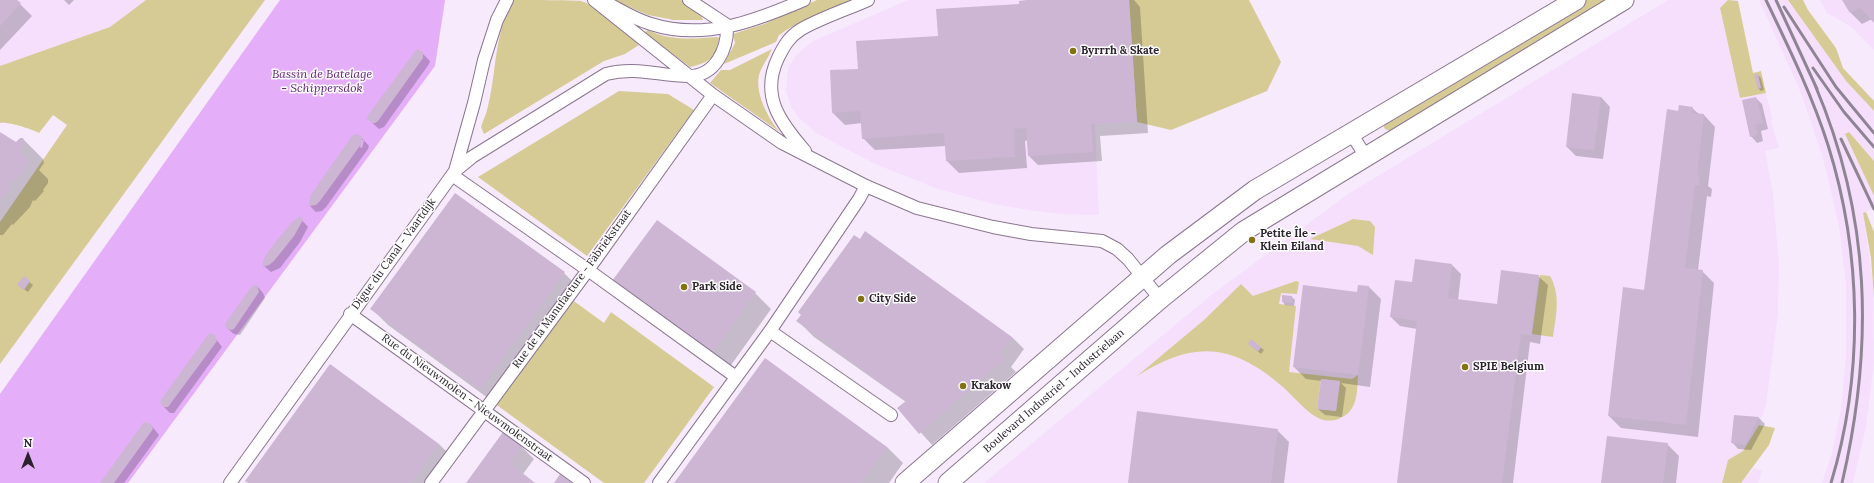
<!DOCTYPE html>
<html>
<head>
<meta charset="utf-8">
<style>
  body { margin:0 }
  #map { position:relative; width:1874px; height:483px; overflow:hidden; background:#f8eafd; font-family:Lora,serif }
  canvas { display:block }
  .north { position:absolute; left:8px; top:435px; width:40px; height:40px; -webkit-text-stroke:3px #fdfdfd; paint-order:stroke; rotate:0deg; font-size:11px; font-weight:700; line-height:16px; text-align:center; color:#2a222d }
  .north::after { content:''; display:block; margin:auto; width:14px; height:18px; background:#2a222d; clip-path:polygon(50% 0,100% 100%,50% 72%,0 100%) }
</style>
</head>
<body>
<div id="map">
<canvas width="1874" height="483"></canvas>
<div class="north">N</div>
</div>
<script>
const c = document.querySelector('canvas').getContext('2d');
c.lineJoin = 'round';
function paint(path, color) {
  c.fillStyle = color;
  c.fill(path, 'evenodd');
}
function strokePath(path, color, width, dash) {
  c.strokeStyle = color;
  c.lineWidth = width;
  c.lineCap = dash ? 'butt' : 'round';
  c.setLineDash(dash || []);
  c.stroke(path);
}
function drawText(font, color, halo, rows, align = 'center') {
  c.font = font + ' Lora,serif';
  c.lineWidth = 3;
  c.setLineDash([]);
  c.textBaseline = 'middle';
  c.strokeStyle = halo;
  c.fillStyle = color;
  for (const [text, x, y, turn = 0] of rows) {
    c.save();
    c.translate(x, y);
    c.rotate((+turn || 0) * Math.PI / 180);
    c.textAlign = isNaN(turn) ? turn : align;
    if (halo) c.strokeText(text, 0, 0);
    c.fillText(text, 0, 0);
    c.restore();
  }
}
paint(new Path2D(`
  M 0,0 L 146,0 L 110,27 L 0,68 Z
  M 908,0 L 1129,0 L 1137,122 L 1095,124 L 1099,215 L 1060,214 L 1028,210 L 994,204 L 938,189 L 875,164 L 816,133 L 799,118 L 791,107 L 786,91 L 788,68 L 796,55 L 813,41 Z
  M 1668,0 L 1728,0 L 1720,9 L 1740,98 L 1766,93 L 1773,121 L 1771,121 L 1779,148 L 1765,151 L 1773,193 L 1779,264 L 1778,314 L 1766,405 L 1759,425 L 1743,451 L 1728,460 L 1722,483 L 984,483 L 1210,296 L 1348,194 Z
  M 1759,0 L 1788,0 L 1846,81 L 1874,111 L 1874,161 L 1849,132 L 1845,134 L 1874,196 L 1874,208 L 1863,213 L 1873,283 L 1874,362 L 1866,427 L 1853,483 L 1822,483 L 1832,453 L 1841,408 L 1846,354 L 1846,286 L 1839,226 L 1823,158 L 1801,93 Z
  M 1820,0 L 1874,0 L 1874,50 L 1850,26 L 1827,13 Z
  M 1754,468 L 1762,471 L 1758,483 L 1741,483 Z`), '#f5dffd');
paint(new Path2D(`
  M 146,0 L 265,0 L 0,364 L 0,222 L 67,125 L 53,115 L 39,133 C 32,129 7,121 0,123 L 0,66 L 110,27 Z
  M 514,0 C 528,0 571,0 581,1 C 602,8 626,28 639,45 L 625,54 L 604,61 L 484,134 L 481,127 C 483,120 487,113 488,106 C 497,71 494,31 514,0 Z
  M 613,0 L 682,0 L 701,15 L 703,20 L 674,20 L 648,15 Z
  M 817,0 L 856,0 L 791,27 L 779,35 L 776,42 L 724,64 L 735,43 L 733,34 L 764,24 Z
  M 1129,0 L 1249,0 L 1281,62 L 1267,91 L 1171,130 L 1137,122 Z
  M 1586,0 L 1610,0 L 1392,132 L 1385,129 L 1383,125 Z
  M 1728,0 L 1738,1 L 1753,73 L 1761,71 L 1766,93 L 1740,98 L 1720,8 Z
  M 1788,0 L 1803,0 L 1808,10 L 1836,48 L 1843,68 L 1874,101 L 1874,111 L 1846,81 Z
  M 648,30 C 670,41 693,39 717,37 L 719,38 C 717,58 708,63 690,67 L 644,33 Z
  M 772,49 C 769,57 763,64 760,72 C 753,90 768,119 780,132 L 710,83 L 721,70 L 730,70 Z
  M 619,91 L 668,94 L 694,110 L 587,256 L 478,177 Z
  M 1849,132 L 1874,161 L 1874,196 L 1845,134 Z
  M 1866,212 L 1874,232 L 1874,298 L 1871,258 L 1863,213 Z
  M 1353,219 L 1370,221 L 1375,227 L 1373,255 L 1358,246 L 1310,239 Z
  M 1540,275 L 1550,276 C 1561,295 1556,316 1553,337 L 1532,334 Z
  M 1296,281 L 1299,282 L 1297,294 L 1281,293 L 1279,304 L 1296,306 L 1289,372 L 1352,379 L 1358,375 C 1357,393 1358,412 1338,419 C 1333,421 1326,421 1320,419 C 1307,413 1294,397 1283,387 C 1232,343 1194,340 1137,376 L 1204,320 L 1241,284 L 1253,296 ZM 1321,379 L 1340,381 L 1336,411 L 1317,409 Z
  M 571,299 L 604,323 L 611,312 L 714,387 L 644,483 L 604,483 L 494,403 Z
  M 1759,425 L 1775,428 L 1769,445 L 1741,483 L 1722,483 L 1728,460 L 1743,451 Z`), '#d6cb95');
paint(new Path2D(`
  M 280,0 L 445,0 L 435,66 L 128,483 L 0,483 L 0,394 Z`), '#e5aef9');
paint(new Path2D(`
  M 0,0 L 16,0 L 32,16 L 0,50 Z
  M 64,0 L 74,0 L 69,5 Z
  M 1043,0 L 1134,0 L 1140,7 L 1148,133 L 1100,136 L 1102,161 L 1038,165 L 1029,156 L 1028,140 L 1025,141 L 1027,168 L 959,173 L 947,161 L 946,146 L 875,150 L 863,138 L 862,123 L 845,125 L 833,113 L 859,70 L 1020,4 Z
  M 1844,0 L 1874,0 L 1874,21 L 1872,19 L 1862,24 L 1850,12 Z
  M 421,52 L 430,61 L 429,64 L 384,127 L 379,129 L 368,119 Z
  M 1758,75 L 1761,78 L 1764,90 L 1761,91 L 1758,88 Z
  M 1601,97 L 1610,107 L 1603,159 L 1576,156 L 1567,147 Z
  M 1756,98 L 1762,104 L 1768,129 L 1761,131 L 1763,141 L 1757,143 L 1751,136 Z
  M 1692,108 L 1699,114 L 1704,115 L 1715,127 L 1708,186 L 1712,189 L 1711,197 L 1707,196 L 1698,270 L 1702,271 L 1714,283 L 1698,437 L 1621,428 L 1609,416 L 1645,291 L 1679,112 Z
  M 0,134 L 16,143 L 23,139 L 43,159 L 44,163 L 39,170 L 48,179 L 48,183 L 43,190 L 44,191 L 35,201 L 33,200 L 30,207 L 13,225 L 12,224 L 3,235 L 0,235 Z
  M 360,136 L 369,146 L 368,149 L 326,207 L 322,211 L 316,212 L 310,206 ZM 362,140 L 364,140 L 362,148 L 360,147 Z
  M 298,218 L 300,218 L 308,227 L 300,242 L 280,268 L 271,272 L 264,266 Z
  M 657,222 L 755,293 L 771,309 L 729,368 L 630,297 Z
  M 1416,260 L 1452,265 L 1461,274 L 1458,300 L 1498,305 L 1538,276 L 1548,285 L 1540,344 L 1530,342 L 1513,483 L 1398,483 L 1417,329 L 1400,326 L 1391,317 L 1413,283 Z
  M 564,273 L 580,289 L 496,404 L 388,325 L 372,309 Z
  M 24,278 L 33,285 L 28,292 L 22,288 Z
  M 257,286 L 263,293 L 265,298 L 240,335 L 234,334 L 227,328 Z
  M 1369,287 L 1381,299 L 1370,387 L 1341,383 L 1346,388 L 1342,417 L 1325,415 L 1318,409 L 1322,381 L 1306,379 L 1294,367 L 1357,293 Z
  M 1292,297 L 1295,300 L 1294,306 L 1285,305 L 1283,302 Z
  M 798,321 L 1012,337 L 1024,349 L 1011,367 L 1016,372 L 932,445 L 899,408 L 906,402 L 814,337 Z
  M 213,335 L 222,347 L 174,413 L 170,413 L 164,407 Z
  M 1251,341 L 1264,350 L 1261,354 L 1249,344 Z
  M 1735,416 L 1759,418 L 1765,424 L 1751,450 L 1738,449 L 1732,442 Z
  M 151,425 L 159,435 L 124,483 L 101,483 Z
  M 1277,430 L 1289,442 L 1284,483 L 1129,483 Z
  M 503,433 L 522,447 L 534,459 L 523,474 L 535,483 L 467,483 Z
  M 439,444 L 455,460 L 438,483 L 249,483 Z
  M 1667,444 L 1679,456 L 1676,483 L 1602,483 Z
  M 887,447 L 903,463 L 889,483 L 676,483 Z`), '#0003');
paint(new Path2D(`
  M 0,0 L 17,0 L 21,3 L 0,26 Z
  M 1027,0 L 1129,0 L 1137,122 L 1091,124 L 1093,152 L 1028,156 L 1026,128 L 1014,129 L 1015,157 L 946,161 L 944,133 L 862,139 L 860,111 L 832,113 L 830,70 L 858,69 L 856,41 L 938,36 L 936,9 L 1019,4 L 1019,1 Z
  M 1842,0 L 1874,0 L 1874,23 L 1860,8 L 1850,13 Z
  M 417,49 L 423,52 L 423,58 L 378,121 L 375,123 L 372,123 L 367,119 L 368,115 Z
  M 1758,74 L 1761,88 L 1758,89 L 1754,75 Z
  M 1572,93 L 1601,97 L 1594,151 L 1566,147 Z
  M 1756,97 L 1763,123 L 1755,125 L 1758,135 L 1750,137 L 1742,100 Z
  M 1679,105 L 1693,107 L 1692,113 L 1704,114 L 1697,176 L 1700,176 L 1699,185 L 1695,185 L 1685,268 L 1703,270 L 1686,425 L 1608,416 L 1623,287 L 1644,290 L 1667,109 L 1678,111 Z
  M 0,132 L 16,142 L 20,138 L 23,138 L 25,143 L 19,151 L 27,157 L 29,161 L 23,170 L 25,171 L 10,184 L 11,187 L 0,199 Z
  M 357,134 L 362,137 L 362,143 L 320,201 L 316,205 L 309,206 L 310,196 L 352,136 Z
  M 455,193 L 565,272 L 480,389 L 370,309 Z
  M 300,216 L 303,220 L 294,236 L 274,261 L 269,265 L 263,267 L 263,261 L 267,253 L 291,223 Z
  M 657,220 L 756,292 L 712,353 L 612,281 Z
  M 865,231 L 1012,337 L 1000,354 L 1005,360 L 991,370 L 919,434 L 897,408 L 906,401 L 826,343 L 828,340 L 825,337 L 823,340 L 796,321 L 801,315 L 798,312 L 854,235 L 860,239 Z
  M 1415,259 L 1452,264 L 1448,298 L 1497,304 L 1501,270 L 1539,275 L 1531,335 L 1521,334 L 1502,483 L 1397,483 L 1417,321 L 1390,317 L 1395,280 L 1412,282 Z
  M 24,276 L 30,281 L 24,290 L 17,285 Z
  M 257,285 L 259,292 L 234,329 L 231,330 L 226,328 L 225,324 L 252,286 Z
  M 1303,285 L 1357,292 L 1358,285 L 1369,286 L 1358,375 L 1293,367 Z
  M 1282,295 L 1292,296 L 1292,303 L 1282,302 Z
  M 211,333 L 216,336 L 217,341 L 168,407 L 163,407 L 160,401 L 207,336 Z
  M 1251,339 L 1261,347 L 1258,352 L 1248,344 Z
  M 765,358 L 887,447 L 861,483 L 674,483 Z
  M 330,364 L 439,444 L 411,483 L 248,483 L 245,481 Z
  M 1321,379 L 1340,381 L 1336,411 L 1317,409 Z
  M 1137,411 L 1278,429 L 1271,483 L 1128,483 Z
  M 1734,415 L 1759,417 L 1745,445 L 1731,443 Z
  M 144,422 L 151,424 L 153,429 L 114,483 L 100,483 Z
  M 503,432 L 522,446 L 510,463 L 535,483 L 466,483 Z
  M 1607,436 L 1668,443 L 1663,483 L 1601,483 Z
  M 560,474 L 572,483 L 554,483 Z`), '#ccb6d4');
const street = new Path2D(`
  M 594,0 L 713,95 L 782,143 L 866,186 L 917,208 L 993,227 L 1031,234 L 1102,241 L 1117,249 L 1128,259 L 1160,299
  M 689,0 L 727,25
  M 603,1 C 619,9 634,19 651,24 C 704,41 755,21 804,0
  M 1351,133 L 1366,157
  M 805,151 C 780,122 760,96 778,58 C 784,46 789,37 800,30 C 818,19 848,9 868,0
  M 455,171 L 472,157 L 606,74 C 637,66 659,76 689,76 C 716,76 728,48 727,25
  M 452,175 L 588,270 L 736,377
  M 350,314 L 584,483
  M 770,331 L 891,415
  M 230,483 L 455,171 L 474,103 L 484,60 L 497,20 L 507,0
  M 431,483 L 588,270 L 713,95
  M 659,483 L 770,331 L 859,199 L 866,186`);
const primary = new Path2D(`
  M 905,483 L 1168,255 L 1255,190 L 1576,0
  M 948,483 L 1160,299 L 1244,231 L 1624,0`);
strokePath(street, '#8a7691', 14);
strokePath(primary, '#8a7691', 21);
strokePath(street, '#fff', 12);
strokePath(primary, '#fff', 19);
strokePath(new Path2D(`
  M 1766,0 C 1789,48 1812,95 1828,145 C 1862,253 1864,374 1831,483
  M 1776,0 L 1817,89
  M 1784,7 L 1836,87 L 1874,133
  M 1813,68 L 1844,112 L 1874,147
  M 1815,85 C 1871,216 1874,346 1842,483
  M 1841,139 L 1874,209`), '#8f8493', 3);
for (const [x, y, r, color] of [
  [1073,51,4,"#837112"],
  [1252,240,4,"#837112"],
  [684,287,4,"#837112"],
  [861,299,4,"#837112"],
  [1465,367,4,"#837112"],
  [963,386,4,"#837112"]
]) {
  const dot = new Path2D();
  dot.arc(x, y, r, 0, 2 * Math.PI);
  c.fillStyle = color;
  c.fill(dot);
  strokePath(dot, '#fdfdfd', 1.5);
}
drawText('bold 11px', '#2a222d', '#fdfdfd', [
  ["Byrrrh & Skate",1081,51],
  ["Petite Île -",1260,234],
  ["Klein Eiland",1260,247],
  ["Park Side",692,287],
  ["City Side",869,299],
  ["SPIE Belgium",1473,367],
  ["Krakow",971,386]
], 'left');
drawText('11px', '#2a222d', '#fdfdfd', [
  ["Digue du Canal - Vaartdijk",394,254,-54],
  ["Rue de la Manufacture - Fabriekstraat",572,289,-54],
  ["Boulevard Industriel - Industrielaan",1054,391,-41],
  ["Rue du Nieuwmolen - Nieuwmolenstraat",467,398,36]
]);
drawText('italic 12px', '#632178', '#fdfdfd', [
  ["Bassin de Batelage",322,75],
  ["- Schippersdok",322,89]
]);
</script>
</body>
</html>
